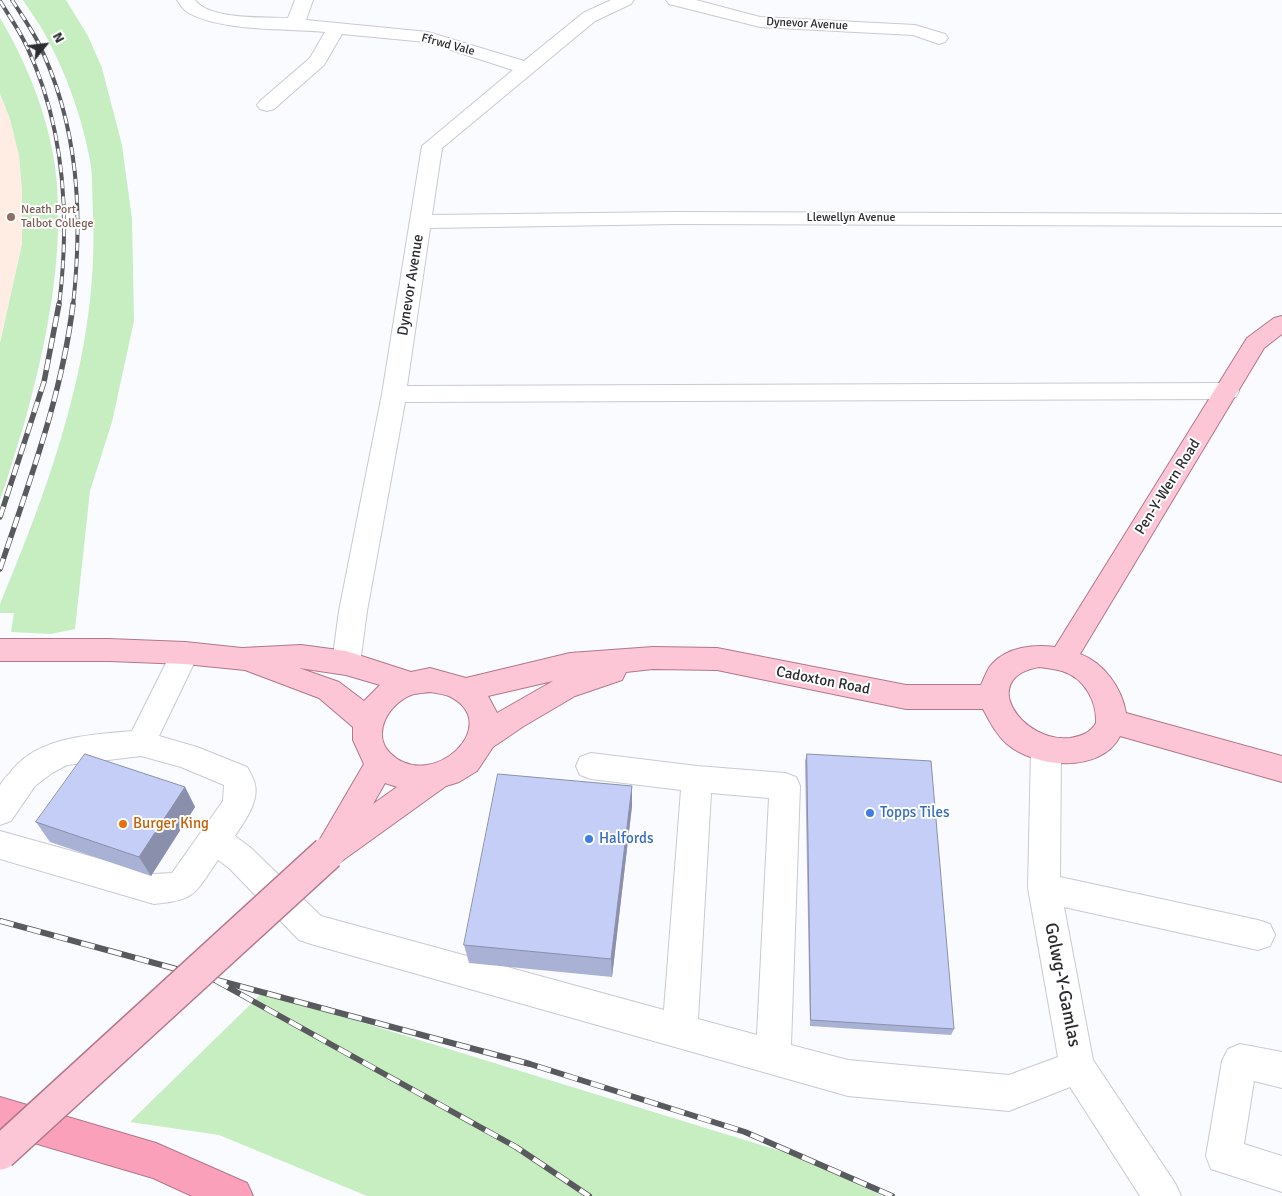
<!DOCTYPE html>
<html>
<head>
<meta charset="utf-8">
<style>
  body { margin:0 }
  #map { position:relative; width:1282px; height:1196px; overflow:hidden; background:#f9fbff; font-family:Signika,sans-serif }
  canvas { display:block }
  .north { position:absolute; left:20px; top:20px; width:50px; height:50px; -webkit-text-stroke:4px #fff; paint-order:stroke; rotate:61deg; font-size:14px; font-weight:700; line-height:20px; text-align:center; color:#2b2c30 }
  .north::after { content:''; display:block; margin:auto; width:18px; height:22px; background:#2b2c30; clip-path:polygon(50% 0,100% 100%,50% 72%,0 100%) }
</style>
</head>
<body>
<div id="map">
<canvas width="1282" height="1196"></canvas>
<div class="north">N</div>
</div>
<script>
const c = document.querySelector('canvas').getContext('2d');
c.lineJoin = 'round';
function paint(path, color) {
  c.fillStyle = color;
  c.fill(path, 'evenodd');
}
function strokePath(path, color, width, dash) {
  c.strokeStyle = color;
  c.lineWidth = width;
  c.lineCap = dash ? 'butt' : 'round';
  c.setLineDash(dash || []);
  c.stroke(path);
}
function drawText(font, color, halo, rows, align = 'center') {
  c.font = font + ' Signika,sans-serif';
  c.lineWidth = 4;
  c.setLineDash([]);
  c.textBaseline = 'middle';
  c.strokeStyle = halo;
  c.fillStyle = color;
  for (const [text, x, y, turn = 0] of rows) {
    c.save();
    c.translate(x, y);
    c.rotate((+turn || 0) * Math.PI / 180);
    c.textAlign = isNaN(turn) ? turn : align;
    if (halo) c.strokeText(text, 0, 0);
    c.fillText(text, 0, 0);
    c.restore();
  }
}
paint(new Path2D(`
  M 0,94 L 10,119 L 19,156 L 22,190 L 22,244 L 0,342 Z`), '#ffede3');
paint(new Path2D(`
  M 23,0 L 66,0 L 88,36 L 102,68 L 122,145 L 132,219 L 134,321 L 112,422 L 90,491 L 75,629 L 51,634 L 11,632 L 14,613 L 0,613 L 0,604 C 52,480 99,349 93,213 C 92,196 93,177 90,160 C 82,119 68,78 49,42 C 42,27 32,14 23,0 Z
  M 0,18 C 27,63 47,113 55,166 C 66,250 47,343 24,424 C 16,449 9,475 0,500 L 0,343 L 22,244 L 22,190 L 19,156 L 10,119 L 0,94 Z
  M 263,992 L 810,1160 L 882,1196 L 367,1196 L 219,1135 L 130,1122 Z`), '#c7eec1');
const minor = new Path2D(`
  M 177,0 L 195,0 C 209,20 265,17 288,18 L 295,0 L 313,0 L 306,20 L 428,32 L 524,61 L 583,13 L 611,0 L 634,0 L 631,4 L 595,21 L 442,148 L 432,215 L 675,212 L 1282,214 L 1282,226 L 675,224 L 430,228 L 407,386 L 1227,383 L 1236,385 L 1239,391 L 1236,397 L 1227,399 L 405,402 L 367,611 L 360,663 L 356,671 L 346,675 L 336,671 L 332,663 L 339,611 L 382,394 L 422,146 L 513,70 L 426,42 L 342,34 L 324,65 L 274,109 L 267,111 L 260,109 L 257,105 L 260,101 L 310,58 L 325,32 C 285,28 221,32 187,12 C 183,9 180,4 177,0 Z
  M 666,0 L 696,0 L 760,17 L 915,25 L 945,34 L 948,38 L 945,42 L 939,44 L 913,35 L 760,27 L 669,4 Z
  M 185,642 L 195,645 L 199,653 L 159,736 L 197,747 L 247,767 C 250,772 254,779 255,785 C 259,802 244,822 235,836 L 251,848 L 321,916 L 664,1010 L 681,790 L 591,779 L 580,775 L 576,766 L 580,757 L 591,753 L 697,766 L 785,773 L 796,777 L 800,786 L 791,1045 L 848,1060 L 1009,1075 L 1058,1057 L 1028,888 L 1031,750 L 1035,741 L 1046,737 L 1057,741 L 1061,750 L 1060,877 L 1258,920 L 1270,924 L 1275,935 L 1270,946 L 1258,950 L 1064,907 L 1093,1060 L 1175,1183 L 1181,1196 L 1140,1196 L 1070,1087 L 1009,1111 L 848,1096 L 311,944 L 299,940 L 229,868 L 218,860 C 195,893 197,900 154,904 L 0,859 L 0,831 L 154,874 L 172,873 L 223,801 L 224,785 L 181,767 L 141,756 L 67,765 L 52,773 L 35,786 L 11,821 L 0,825 C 0,815 0,795 0,786 C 1,782 6,777 9,774 C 36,736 91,735 132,731 L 175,645 ZM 711,793 L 769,798 L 757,1035 L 698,1019 Z
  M 1240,1044 L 1282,1052 L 1282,1088 L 1254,1081 L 1244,1144 L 1282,1156 L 1282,1192 L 1211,1169 L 1206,1156 L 1222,1061 L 1228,1049 Z`);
const major = new Path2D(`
  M 1282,316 L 1282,334 L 1264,348 L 1080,654 C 1104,663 1122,688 1126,713 L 1282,756 L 1282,782 L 1120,736 C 1101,774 1035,768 1007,744 C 996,734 990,722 983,709 L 906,709 L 717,670 L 653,669 L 626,672 L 622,680 L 575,696 L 524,726 L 493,747 L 477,771 L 459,782 L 446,786 L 339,863 L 328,867 L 317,863 L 312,853 L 364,764 L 353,740 L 353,727 L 319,698 L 245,670 L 185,664 L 109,661 L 0,661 L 0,639 L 109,639 L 185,642 L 242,648 L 301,645 L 346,651 L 411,672 L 430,668 L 466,678 L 570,653 L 653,647 L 717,648 L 906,685 L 981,685 C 984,679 987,669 992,664 C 1007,647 1034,644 1055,647 L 1247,338 L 1274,318 ZM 1039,667 C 1047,668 1055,669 1062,671 C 1085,678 1097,702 1096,723 C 1090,733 1082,736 1070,738 C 1022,743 977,678 1039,667 ZM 299,668 L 346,675 L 380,685 L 364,701 L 339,682 ZM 553,681 L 497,713 L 488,696 ZM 430,692 C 436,693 443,694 449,696 C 506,724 431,794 390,753 C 371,733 389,704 411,695 C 417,693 424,693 430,692 ZM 385,783 L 397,787 L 373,804 Z`);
const highway = new Path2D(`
  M 0,1097 L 156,1143 L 247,1183 L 253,1196 L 192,1196 L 153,1178 L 0,1133 Z`);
strokePath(minor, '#c7cad4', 2);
strokePath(major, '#b2778a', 2);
strokePath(highway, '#b2778a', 2);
paint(minor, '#fff');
paint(major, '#fdc6d6');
paint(highway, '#fba0ba');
const railFar2 = new Path2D(`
  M 12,0 C 21,14 30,27 38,42 C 79,126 83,214 73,306
  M 0,1 C 9,16 20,31 27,47 C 65,128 70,218 59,306`);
const railFar1 = new Path2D(`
  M 0,517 L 44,382 L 59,304
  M 0,569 C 29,482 62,396 73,304`);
const rail = new Path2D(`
  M 0,921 L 213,979 L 516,1147 L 589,1196
  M 213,979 L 530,1064 L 745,1132 L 892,1196`);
strokePath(railFar2, '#595a5e', 4);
strokePath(railFar1, '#595a5e', 5.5);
strokePath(rail, '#595a5e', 6);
strokePath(railFar2, '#fff', 2.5, [8]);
strokePath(railFar1, '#fff', 4, [11]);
strokePath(rail, '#fff', 4.5, [14]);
const majorBridge = new Path2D(`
  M 0,1153 L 328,853`);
strokePath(majorBridge, '#b2778a', 36, []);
strokePath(majorBridge, '#fdc6d6', 33);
paint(new Path2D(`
  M 807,754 L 954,1029 L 951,1035 L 810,1026 L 805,761 Z
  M 632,786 L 632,806 L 612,977 L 469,963 L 464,945 Z
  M 185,787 L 195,807 L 151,876 L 50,842 L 36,822 Z`), '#a9b1d4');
paint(new Path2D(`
  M 632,786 L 632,806 L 612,977 L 611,959 Z
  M 185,787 L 195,807 L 151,876 L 139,857 Z`), '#8a90ac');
const building = new Path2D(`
  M 85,754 L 185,787 L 139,857 L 36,822 Z
  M 807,754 L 931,761 L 954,1029 L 811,1020 Z
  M 498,774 L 632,786 L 611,959 L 464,945 Z`);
paint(building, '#c5cef6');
strokePath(building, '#8a90ac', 1);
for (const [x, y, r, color] of [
  [11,217,5,"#8d6e63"],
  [870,813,5,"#3f7fe0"],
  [123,824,5,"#e8710a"],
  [589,839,5,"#3f7fe0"]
]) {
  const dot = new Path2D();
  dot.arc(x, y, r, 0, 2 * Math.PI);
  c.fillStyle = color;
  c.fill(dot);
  strokePath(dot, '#fff', 2);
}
drawText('12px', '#2b2c30', '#fff', [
  ["Dynevor Avenue",807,24,3],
  ["Ffrwd Vale",448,45,15],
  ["Llewellyn Avenue",851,218]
]);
drawText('12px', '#785e54', '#fff', [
  ["Neath Port",21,210],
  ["Talbot College",21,224]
], 'left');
drawText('15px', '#2b2c30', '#fff', [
  ["Dynevor Avenue",411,285,-81],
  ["Pen-Y-Wern Road",1168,487,-58],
  ["Cadoxton Road",823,681,11]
]);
drawText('15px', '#366cbe', '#fff', [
  ["Topps Tiles",880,813],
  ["Halfords",599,839]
], 'left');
drawText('15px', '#c56008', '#fff', [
  ["Burger King",133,824]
], 'left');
drawText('18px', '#2b2c30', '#fff', [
  ["Golwg-Y-Gamlas",1062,985,79]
]);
</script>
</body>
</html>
